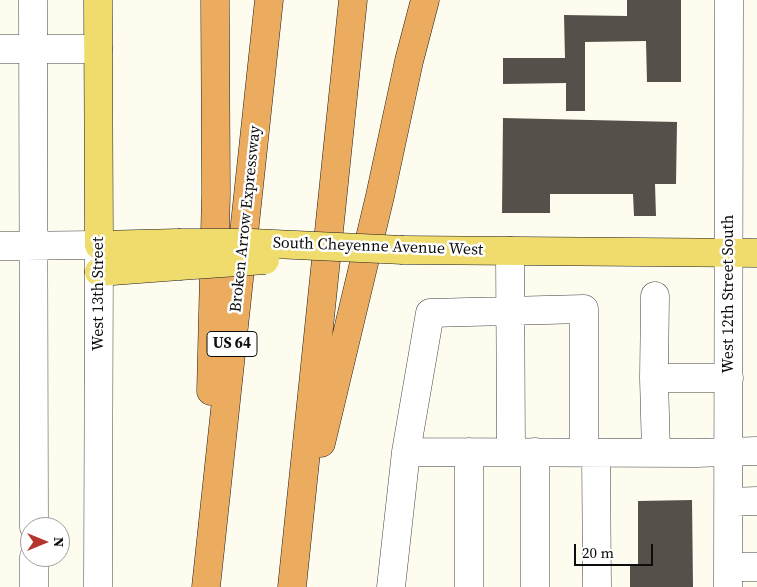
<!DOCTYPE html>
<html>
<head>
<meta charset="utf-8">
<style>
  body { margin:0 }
  #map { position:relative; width:757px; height:587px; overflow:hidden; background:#fefcee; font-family:"Source Serif 4",serif }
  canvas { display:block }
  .north { position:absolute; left:20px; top:517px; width:50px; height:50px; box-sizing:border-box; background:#fff; border:1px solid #9e9e9e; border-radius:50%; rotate:90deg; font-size:14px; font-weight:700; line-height:20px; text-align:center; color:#0d0d0d }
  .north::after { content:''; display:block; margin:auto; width:18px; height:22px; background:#b4342e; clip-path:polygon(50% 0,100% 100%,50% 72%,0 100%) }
  .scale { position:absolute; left:574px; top:544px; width:79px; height:22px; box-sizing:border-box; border:2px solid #0d0d0d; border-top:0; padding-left:6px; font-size:15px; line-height:18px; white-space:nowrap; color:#0d0d0d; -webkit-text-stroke:4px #fff; paint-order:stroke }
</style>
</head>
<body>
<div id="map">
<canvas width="757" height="587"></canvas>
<div class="north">N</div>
<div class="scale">20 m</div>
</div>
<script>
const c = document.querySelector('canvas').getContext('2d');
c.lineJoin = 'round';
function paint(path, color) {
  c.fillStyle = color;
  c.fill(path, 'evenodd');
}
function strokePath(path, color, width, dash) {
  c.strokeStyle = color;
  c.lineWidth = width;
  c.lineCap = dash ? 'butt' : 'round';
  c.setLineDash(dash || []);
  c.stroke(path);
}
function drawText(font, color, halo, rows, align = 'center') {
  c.font = font + ' "Source Serif 4",serif';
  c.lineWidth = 5;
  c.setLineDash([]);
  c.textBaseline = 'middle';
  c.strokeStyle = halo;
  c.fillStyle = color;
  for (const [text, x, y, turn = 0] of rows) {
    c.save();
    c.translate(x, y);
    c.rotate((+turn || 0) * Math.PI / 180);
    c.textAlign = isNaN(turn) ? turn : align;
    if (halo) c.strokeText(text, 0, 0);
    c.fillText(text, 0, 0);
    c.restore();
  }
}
paint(new Path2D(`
  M 627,0 L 681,0 L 681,82 L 647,82 L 646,41 L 585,42 L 585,111 L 566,111 L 566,83 L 503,84 L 503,58 L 565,58 L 564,15 L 627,16 Z
  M 503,118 L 677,122 L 676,184 L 655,184 L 656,216 L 634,216 L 633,194 L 550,194 L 550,213 L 502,213 Z
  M 692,500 L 693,587 L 630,587 L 630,565 L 638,565 L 638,501 Z`), '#55504a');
const minor = new Path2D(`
  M 33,0 L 34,527
  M 0,49 L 98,49
  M 0,246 L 99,245 L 98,587
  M 510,251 L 511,452
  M 655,296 L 654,378 L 729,378
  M 654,378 L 656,453
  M 406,452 L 696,453 L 757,451
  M 469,452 L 469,587
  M 535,452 L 535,587
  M 596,453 L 597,587
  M 729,502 L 757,501
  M 34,557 L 34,587
  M 728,567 L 757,567
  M 391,587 L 406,452 L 430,313 L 584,309 L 584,453
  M 728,587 L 729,0`);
const major = new Path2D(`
  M 98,0 L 99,245 L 178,243
  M 403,250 L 757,253
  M 99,272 L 179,266`);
const highway = new Path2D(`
  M 211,391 L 216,193 L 215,0
  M 321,443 L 380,196 L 409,61 L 425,0
  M 206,587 L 269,0
  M 292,587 L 353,0`);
strokePath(minor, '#404040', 29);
strokePath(major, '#1e1e1e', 29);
strokePath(highway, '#1e1e1e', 29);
strokePath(minor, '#fff', 28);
strokePath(major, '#f0dc6d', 28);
strokePath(highway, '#ebac5f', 28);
const majorBridge = new Path2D(`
  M 178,243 L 252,243 L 403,250
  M 179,266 L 265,260`);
strokePath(majorBridge, '#1e1e1e', 29, []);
strokePath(majorBridge, '#f0dc6d', 28);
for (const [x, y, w] of [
  [232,344,50]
]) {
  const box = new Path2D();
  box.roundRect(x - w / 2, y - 12.5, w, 25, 4);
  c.fillStyle = '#fff';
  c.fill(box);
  strokePath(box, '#0d0d0d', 1);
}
drawText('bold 15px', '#0d0d0d', null, [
  ["US 64",232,344]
]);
drawText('16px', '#0d0d0d', '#fff', [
  ["Broken Arrow Expressway",246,219,-84],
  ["South Cheyenne Avenue West",378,247,2],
  ["West 13th Street",99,294,-90],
  ["West 12th Street South",729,294,-90]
]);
</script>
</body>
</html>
